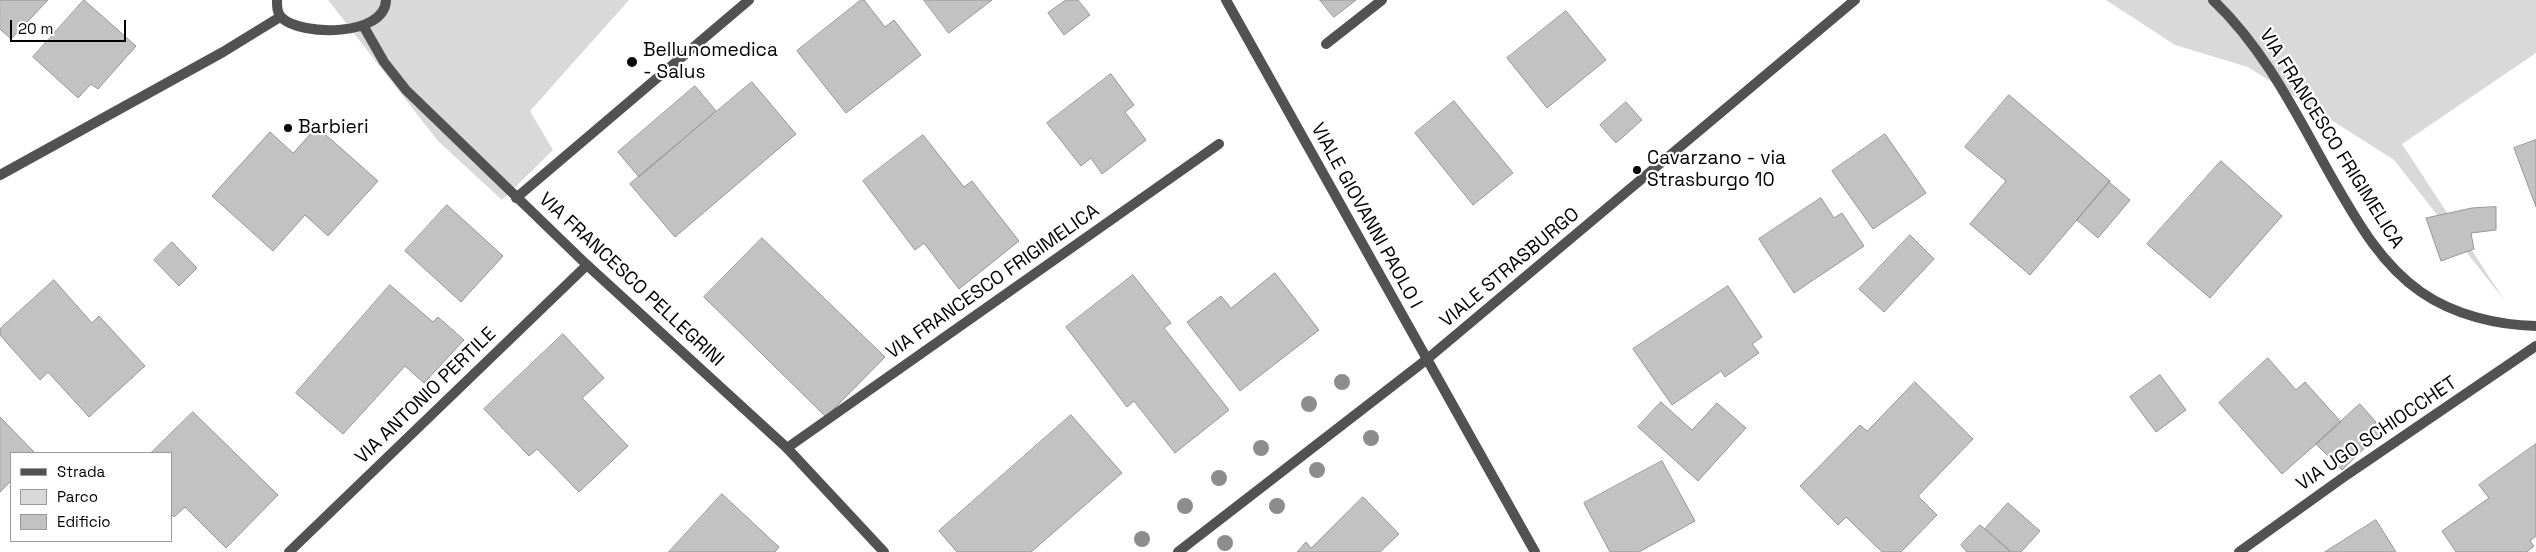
<!DOCTYPE html>
<html>
<head>
<meta charset="utf-8">
<style>
  body { margin:0 }
  #map { position:relative; width:2536px; height:552px; overflow:hidden; background:#fff; font-family:"Space Grotesk",sans-serif }
  canvas { display:block }
  .legend { position:absolute; left:10px; top:452px; width:162px; height:90px; box-sizing:border-box; background:#fff; border:1px solid #999; margin:0; padding:6px 9px; list-style:none; font-size:15px; color:#000 }
  .legend li { display:flex; align-items:center; gap:10px; height:25px }
  .legend b { width:25px; border:1px solid #999 }
  .scale { position:absolute; left:10px; top:20px; width:116px; height:22px; box-sizing:border-box; border:2px solid #000; border-top:0; padding-left:6px; font-size:15px; line-height:18px; white-space:nowrap; color:#000; -webkit-text-stroke:4px #fff; paint-order:stroke }
</style>
</head>
<body>
<div id="map">
<canvas width="2536" height="552"></canvas>
<ul class="legend">
<li><b style="height:6px;background:#525252"></b>Strada</li>
<li><b style="height:14px;background:#d9d9d9"></b>Parco</li>
<li><b style="height:14px;background:#c2c2c2"></b>Edificio</li>
</ul>
<div class="scale">20 m</div>
</div>
<script>
const c = document.querySelector('canvas').getContext('2d');
c.lineJoin = 'round';
function paint(path, color) {
  c.fillStyle = color;
  c.fill(path, 'evenodd');
}
function strokePath(path, color, width, dash) {
  c.strokeStyle = color;
  c.lineWidth = width;
  c.lineCap = dash ? 'butt' : 'round';
  c.setLineDash(dash || []);
  c.stroke(path);
}
function drawText(font, color, halo, rows, align = 'center') {
  c.font = font + ' "Space Grotesk",sans-serif';
  c.lineWidth = 4.5;
  c.setLineDash([]);
  c.textBaseline = 'middle';
  c.strokeStyle = halo;
  c.fillStyle = color;
  for (const [text, x, y, turn = 0] of rows) {
    c.save();
    c.translate(x, y);
    c.rotate((+turn || 0) * Math.PI / 180);
    c.textAlign = isNaN(turn) ? turn : align;
    if (halo) c.strokeText(text, 0, 0);
    c.fillText(text, 0, 0);
    c.restore();
  }
}
paint(new Path2D(`
  M 328,0 L 629,0 L 530,111 L 553,150 L 502,200 L 438,141 Z
  M 2106,0 L 2536,0 L 2536,53 L 2402,144 L 2505,301 L 2394,160 L 2248,67 L 2175,45 Z`), '#d9d9d9');
const building = new Path2D(`
  M 0,0 L 48,0 L 11,39 L 0,29 Z
  M 84,0 L 136,46 L 98,89 L 91,84 L 78,98 L 33,57 Z
  M 861,0 L 864,0 L 885,27 L 894,20 L 921,55 L 846,113 L 797,51 Z
  M 924,0 L 992,0 L 949,33 Z
  M 1066,0 L 1078,0 L 1090,15 L 1064,35 L 1048,13 Z
  M 1320,0 L 1356,0 L 1334,17 Z
  M 1566,11 L 1606,60 L 1547,108 L 1507,58 Z
  M 1111,74 L 1134,105 L 1125,112 L 1146,140 L 1102,174 L 1091,158 L 1081,166 L 1047,123 Z
  M 752,82 L 796,134 L 675,237 L 630,184 Z
  M 695,86 L 716,111 L 639,177 L 618,152 Z
  M 2009,95 L 2110,181 L 2030,275 L 1970,224 L 2006,181 L 1965,147 Z
  M 1454,101 L 1513,173 L 1473,205 L 1415,133 Z
  M 1626,102 L 1642,120 L 1616,143 L 1600,125 Z
  M 317,127 L 378,181 L 328,236 L 305,215 L 273,251 L 212,196 L 270,132 L 293,153 Z
  M 1885,134 L 1926,193 L 1873,229 L 1832,171 Z
  M 923,135 L 964,187 L 972,181 L 1019,241 L 959,289 L 924,243 L 915,250 L 863,181 Z
  M 2536,140 L 2536,207 L 2514,148 Z
  M 2221,161 L 2282,216 L 2210,298 L 2147,244 Z
  M 2109,182 L 2130,200 L 2098,238 L 2077,220 Z
  M 1821,198 L 1834,218 L 1842,213 L 1864,246 L 1794,293 L 1759,239 Z
  M 447,205 L 503,256 L 461,302 L 405,251 Z
  M 2496,207 L 2496,230 L 2471,233 L 2474,249 L 2441,261 L 2426,218 L 2472,208 Z
  M 1910,235 L 1934,259 L 1884,312 L 1859,289 Z
  M 762,238 L 885,357 L 826,417 L 704,297 Z
  M 172,242 L 197,268 L 179,286 L 154,260 Z
  M 1275,273 L 1319,330 L 1240,391 L 1187,322 L 1221,296 L 1231,308 Z
  M 1133,275 L 1171,323 L 1164,328 L 1229,410 L 1175,453 L 1134,401 L 1127,407 L 1066,327 Z
  M 54,280 L 92,323 L 99,316 L 145,366 L 89,417 L 48,372 L 40,380 L 0,335 L 0,329 Z
  M 390,285 L 433,322 L 438,317 L 464,340 L 424,383 L 405,366 L 343,434 L 296,393 Z
  M 1728,286 L 1762,337 L 1752,344 L 1759,353 L 1725,377 L 1721,371 L 1672,405 L 1633,349 Z
  M 563,334 L 604,378 L 582,398 L 628,446 L 579,492 L 537,449 L 529,456 L 484,409 Z
  M 2268,358 L 2296,390 L 2305,382 L 2341,422 L 2282,474 L 2219,403 Z
  M 2160,375 L 2186,410 L 2156,432 L 2130,397 Z
  M 1915,382 L 1973,439 L 1918,496 L 1937,515 L 1901,552 L 1882,552 L 1846,517 L 1838,525 L 1800,486 L 1860,425 L 1867,431 Z
  M 1661,402 L 1692,430 L 1717,403 L 1746,428 L 1698,481 L 1638,427 Z
  M 2360,404 L 2383,430 L 2342,470 L 2316,444 Z
  M 193,412 L 278,495 L 226,548 L 185,507 L 174,517 L 171,514 L 171,453 L 151,453 Z
  M 1071,415 L 1122,473 L 1031,552 L 957,552 L 939,531 Z
  M 0,417 L 35,453 L 11,453 L 11,481 L 0,492 Z
  M 2536,444 L 2536,536 L 2530,541 L 2534,546 L 2527,552 L 2456,552 L 2442,531 L 2489,498 L 2479,485 Z
  M 1662,461 L 1695,521 L 1639,552 L 1610,552 L 1584,503 Z
  M 722,494 L 779,547 L 775,552 L 669,552 Z
  M 1363,497 L 1399,534 L 1380,552 L 1297,552 L 1306,542 L 1311,548 Z
  M 2008,503 L 2040,531 L 2021,552 L 2011,552 L 1985,529 Z
  M 2376,520 L 2396,552 L 2325,552 Z
  M 1980,525 L 1985,529 L 2011,552 L 1967,552 L 1961,545 Z`);
paint(building, '#c2c2c2');
strokePath(building, '#969696', 1);
strokePath(new Path2D(`
  M 516,198 L 749,0`), '#525252', 10);
strokePath(new Path2D(`
  M 1326,44 L 1382,0
  M 0,175 L 223,52 L 280,17
  M 787,448 L 1219,144
  M 289,552 L 587,265
  M 1178,552 L 1426,360
  M 2239,552 L 2348,474 L 2536,346`), '#525252', 10);
strokePath(new Path2D(`
  M 277,0 C 277,7 277,13 282,18 C 301,36 385,37 386,0
  M 1226,0 L 1535,552
  M 2213,0 C 2267,51 2299,120 2335,183 C 2358,223 2382,265 2421,292 C 2454,315 2497,325 2536,326
  M 364,27 L 384,62 L 406,90 L 587,265 L 787,448 L 884,552
  M 1426,360 L 1855,0`), '#525252', 10);
c.fillStyle = '#8d8d8d';
for (const [x, y] of [
  [1342,382],
  [1309,404],
  [1371,438],
  [1261,448],
  [1317,470],
  [1219,478],
  [1185,506],
  [1277,506],
  [1142,539],
  [1225,543]
]) {
  c.beginPath();
  c.arc(x, y, 8, 0, 2 * Math.PI);
  c.fill();
}
for (const [x, y, r, color] of [
  [632,62,6,"#000"],
  [288,128,5,"#000"],
  [1637,170,5,"#000"]
]) {
  const dot = new Path2D();
  dot.arc(x, y, r, 0, 2 * Math.PI);
  c.fillStyle = color;
  c.fill(dot);
  strokePath(dot, '#fff', 2);
}
drawText('19px', '#000', '#fff', [
  ["Bellunomedica",643,51],
  ["- Salus",643,73],
  ["Barbieri",298,128],
  ["Cavarzano - via",1647,159],
  ["Strasburgo 10",1647,181]
], 'left');
drawText('19px', '#000', '#fff', [
  ["VIA FRANCESCO FRIGIMELICA",2331,139,58],
  ["VIALE GIOVANNI PAOLO I",1366,216,61],
  ["VIALE STRASBURGO",1510,268,-40],
  ["VIA FRANCESCO PELLEGRINI",631,280,43],
  ["VIA FRANCESCO FRIGIMELICA",993,282,-35],
  ["VIA ANTONIO PERTILE",426,396,-44],
  ["VIA UGO SCHIOCCHET",2377,434,-34]
]);
</script>
</body>
</html>
